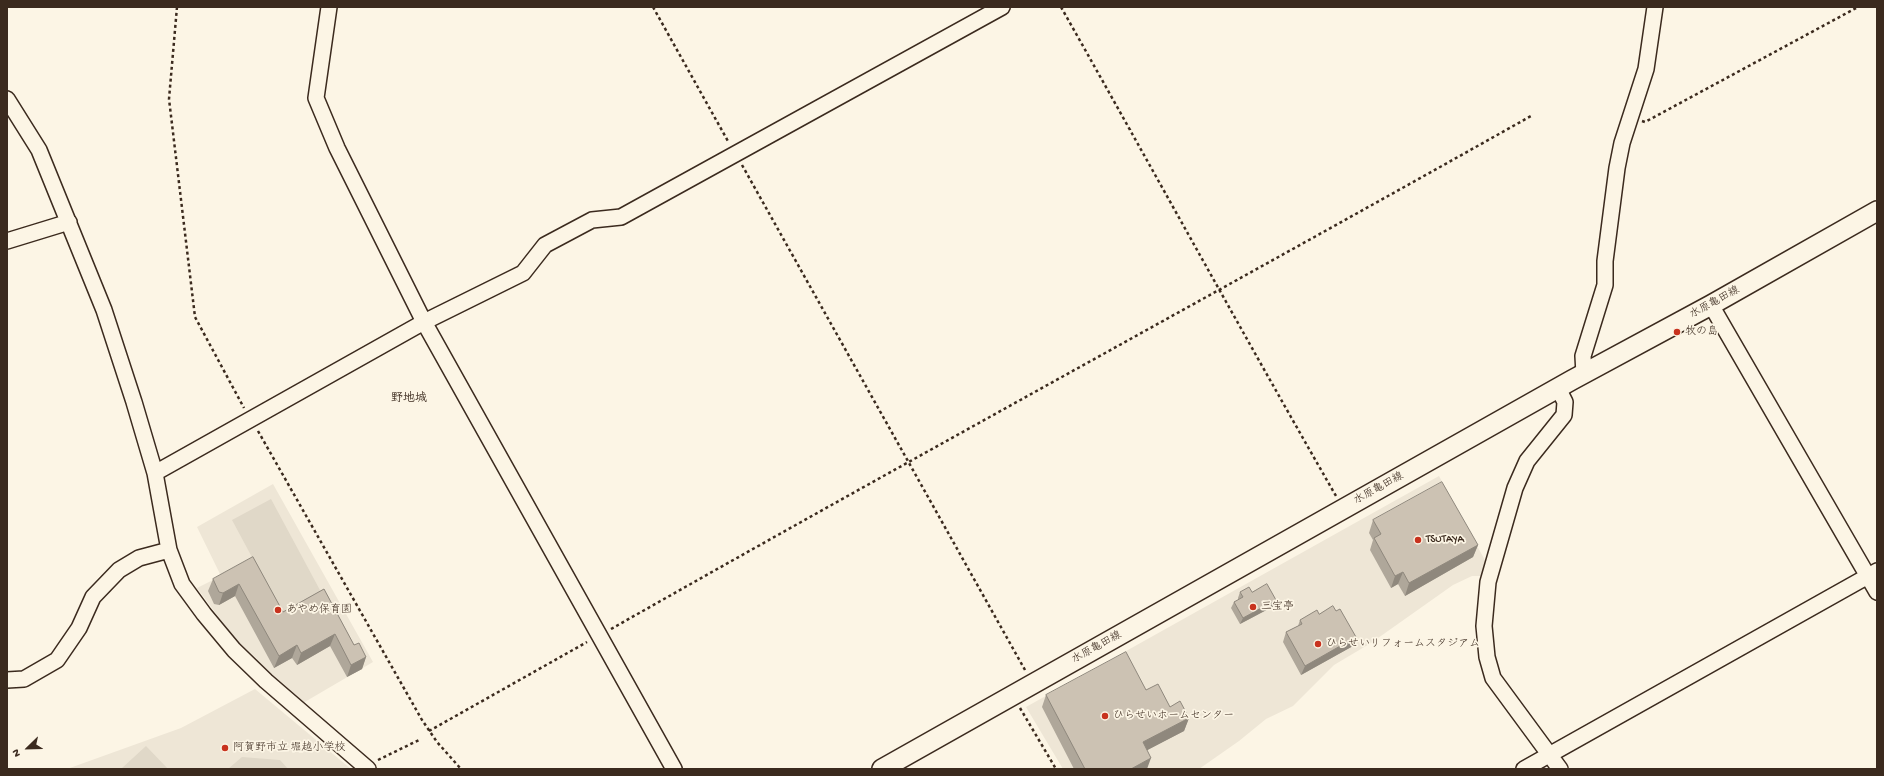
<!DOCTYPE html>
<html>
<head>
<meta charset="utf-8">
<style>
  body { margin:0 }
  #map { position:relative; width:1884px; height:776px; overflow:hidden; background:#fcf5e5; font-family:"Gochi Hand",sans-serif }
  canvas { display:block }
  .frame { position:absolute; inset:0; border:8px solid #3b2a1e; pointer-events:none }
  .north { position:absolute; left:8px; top:728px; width:40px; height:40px; -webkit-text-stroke:3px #fcf5e5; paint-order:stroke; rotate:247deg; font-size:11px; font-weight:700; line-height:16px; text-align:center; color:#3b2a1e }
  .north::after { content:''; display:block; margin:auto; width:14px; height:18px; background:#3b2a1e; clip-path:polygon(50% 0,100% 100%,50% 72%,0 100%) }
</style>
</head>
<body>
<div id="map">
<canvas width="1884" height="776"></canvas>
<div class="frame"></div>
<div class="north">N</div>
</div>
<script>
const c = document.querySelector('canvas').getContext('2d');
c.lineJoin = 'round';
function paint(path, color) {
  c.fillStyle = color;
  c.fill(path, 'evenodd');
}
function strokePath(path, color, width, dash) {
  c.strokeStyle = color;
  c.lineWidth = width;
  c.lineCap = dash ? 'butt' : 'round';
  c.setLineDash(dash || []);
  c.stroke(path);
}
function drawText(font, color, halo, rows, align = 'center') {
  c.font = font + ' "Gochi Hand","Klee One",sans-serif';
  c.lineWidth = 3.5;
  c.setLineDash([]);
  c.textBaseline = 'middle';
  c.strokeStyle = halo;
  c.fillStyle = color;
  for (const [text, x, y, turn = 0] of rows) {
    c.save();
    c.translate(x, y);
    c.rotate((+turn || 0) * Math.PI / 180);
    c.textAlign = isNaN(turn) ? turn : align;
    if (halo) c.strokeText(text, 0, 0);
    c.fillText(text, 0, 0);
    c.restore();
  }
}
paint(new Path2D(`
  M 1439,476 L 1487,564 L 1483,576 L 1472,576 L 1453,585 L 1371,643 L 1334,665 L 1293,706 L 1266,719 L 1239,741 L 1199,769 L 1063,769 L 1026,707 Z
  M 273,484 L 373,662 L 303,703 L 258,665 L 229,631 L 197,588 L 221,576 L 197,527 Z
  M 255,689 L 351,769 L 67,769 L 181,728 Z`), '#eee6d6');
paint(new Path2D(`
  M 271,499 L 321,592 L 282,613 L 232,520 Z
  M 146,746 L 168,769 L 121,769 Z
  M 242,757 L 280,760 L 288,769 L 228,769 Z`), '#e0d8c8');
const minor = new Path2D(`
  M 329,7 L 316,98 L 337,148 L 424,322 L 674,769
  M 7,99 L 39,150 L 104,310 L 134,402 L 155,473 L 169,550 L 182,584 L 204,614 L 234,650 L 266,681 L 368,769
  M 7,241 L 69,222
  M 1711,305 L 1877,592
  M 1584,374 L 1583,356 L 1605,285 L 1605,261 L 1617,168 L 1622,143 L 1646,69 L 1655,7
  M 1558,388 L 1565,402 L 1564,415 L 1527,461 L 1515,488 L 1488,582 L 1484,626 L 1487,657 L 1493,678 L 1560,769
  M 155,473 L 424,322 L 523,273 L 545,245 L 592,220 L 621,217 L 1002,7
  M 7,680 L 24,679 L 57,660 L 79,628 L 93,597 L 119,570 L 139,558 L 169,550
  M 1524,769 L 1877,571`);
const major = new Path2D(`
  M 882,769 L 1572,380 L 1711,305 L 1877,211`);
strokePath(minor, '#3b2a1e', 18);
strokePath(major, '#3b2a1e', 22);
strokePath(new Path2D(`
  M 177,7 L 169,99 L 195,317 L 244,408
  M 653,7 L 729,143
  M 1061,7 C 1153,170 1243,334 1336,496
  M 1642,121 L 1645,122 L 1858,7
  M 742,165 L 1025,670
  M 258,431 L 422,720 L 437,742 L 461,769
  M 611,629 C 916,456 1225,288 1531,116
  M 1020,708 L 1056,769
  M 429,731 L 587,642
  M 378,760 L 419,740`), '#3b2a1e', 2.5, [3, 3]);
strokePath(minor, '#fcf5e5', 15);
strokePath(major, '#fcf5e5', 19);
paint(new Path2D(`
  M 1373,520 L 1478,545 L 1473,557 L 1405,596 L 1398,584 L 1391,588 L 1370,550 L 1373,540 L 1369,533 Z
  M 253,557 L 283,612 L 324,589 L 354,645 L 366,657 L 362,669 L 347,677 L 330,646 L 297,665 L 292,658 L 274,668 L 235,596 L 219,605 L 214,604 L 208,591 L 213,579 Z
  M 1240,592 L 1252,592 L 1274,606 L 1240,624 L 1231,608 L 1234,602 L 1238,600 L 1238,598 Z
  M 1300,620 L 1353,646 L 1301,675 L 1283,642 L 1286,632 L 1298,626 Z
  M 1146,690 L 1170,707 L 1189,718 L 1184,731 L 1147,750 L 1147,769 L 1074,769 L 1042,707 L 1046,695 Z`), '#afa79a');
paint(new Path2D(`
  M 1478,545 L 1473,557 L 1405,596 L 1409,583 Z
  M 1403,572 L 1398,584 L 1391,588 L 1395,576 Z
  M 239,584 L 235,596 L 219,605 L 223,593 Z
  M 1276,600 L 1274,606 L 1240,624 L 1243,618 Z
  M 335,634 L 330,646 L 297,665 L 301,653 Z
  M 1356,637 L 1353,646 L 1301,675 L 1305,666 Z
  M 297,645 L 292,658 L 274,668 L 279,656 Z
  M 366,657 L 362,669 L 347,677 L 351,665 Z
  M 1189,718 L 1184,731 L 1138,755 L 1143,742 Z
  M 1151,758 L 1147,769 L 1131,769 Z`), '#8f887d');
const building = new Path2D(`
  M 1442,482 L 1478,545 L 1409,583 L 1403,572 L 1395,576 L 1374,538 L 1381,534 L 1373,520 Z
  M 253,557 L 283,612 L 324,589 L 354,645 L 359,643 L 366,657 L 351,665 L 335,634 L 301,653 L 297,645 L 279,656 L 239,584 L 223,593 L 219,592 L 213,579 Z
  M 1267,584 L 1276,600 L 1243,618 L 1234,602 L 1243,597 L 1240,592 L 1249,587 L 1252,592 Z
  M 1333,606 L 1336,611 L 1340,609 L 1356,637 L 1305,666 L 1286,632 L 1302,624 L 1300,620 L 1317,610 L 1319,614 Z
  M 1126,652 L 1146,690 L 1158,684 L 1170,707 L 1180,701 L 1189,718 L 1143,742 L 1151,758 L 1131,769 L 1085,769 L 1046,695 Z`);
paint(building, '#ccc2b3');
strokePath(building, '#8f887d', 1);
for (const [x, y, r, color] of [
  [1677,332,4,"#c8321e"],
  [1418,540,4,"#c8321e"],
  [1253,607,4,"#c8321e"],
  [278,610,4,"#c8321e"],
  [1318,644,4,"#c8321e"],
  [1105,716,4,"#c8321e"],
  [225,748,4,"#c8321e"]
]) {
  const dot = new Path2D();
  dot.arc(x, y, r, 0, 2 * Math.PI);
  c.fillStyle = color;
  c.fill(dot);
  strokePath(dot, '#fcf5e5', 1.5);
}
drawText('11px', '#3b2a1e', '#fcf5e5', [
  ["水原亀田線",1715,303,-29],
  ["水原亀田線",1379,489,-29],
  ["水原亀田線",1097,648,-29]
]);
drawText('11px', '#3b2a1e', '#fcf5e5', [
  ["牧の島",1685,332],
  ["TSUTAYA",1426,540],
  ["三宝亭",1261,607],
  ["あやめ保育園",286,610],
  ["ひらせいリフォームスタジアム",1326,644],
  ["ひらせいホームセンター",1113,716],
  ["阿賀野市立 堀越小学校",233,748]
], 'left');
drawText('bold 12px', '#3b2a1e', '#fcf5e5', [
  ["野地城",409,399]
]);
</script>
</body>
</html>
